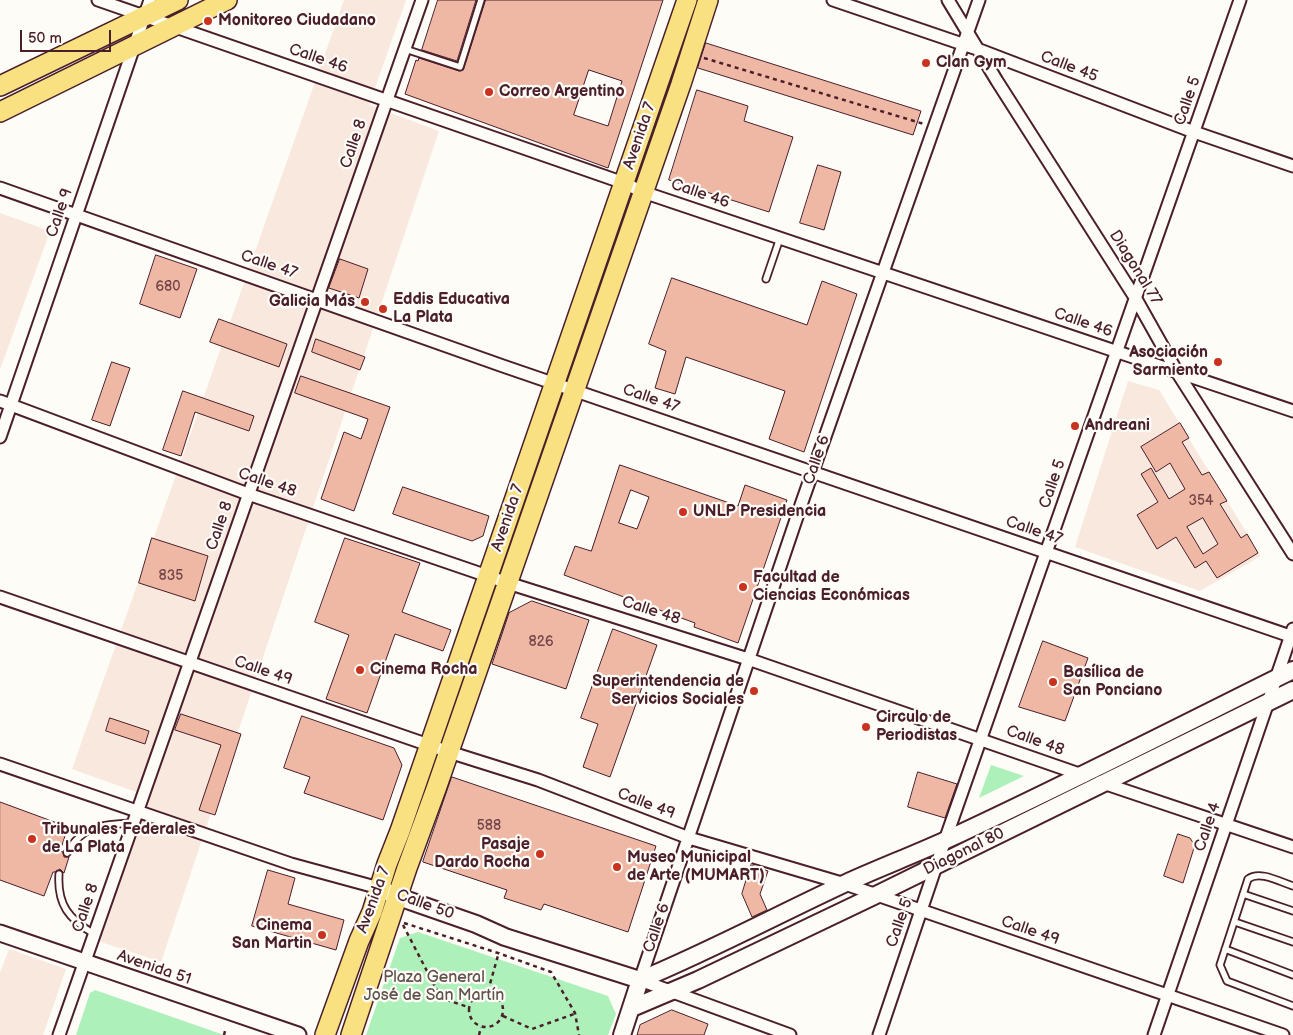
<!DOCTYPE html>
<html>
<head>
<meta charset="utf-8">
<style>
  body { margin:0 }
  #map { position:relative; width:1293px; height:1035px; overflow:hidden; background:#fdfcf7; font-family:"Balsamiq Sans",sans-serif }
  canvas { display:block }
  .scale { position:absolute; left:20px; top:30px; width:91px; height:22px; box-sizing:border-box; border:2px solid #4a1f2b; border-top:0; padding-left:6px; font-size:15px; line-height:18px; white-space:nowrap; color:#4a1f2b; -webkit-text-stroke:4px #fdfcf7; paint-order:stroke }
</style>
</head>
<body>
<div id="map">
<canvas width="1293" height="1035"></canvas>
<div class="scale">50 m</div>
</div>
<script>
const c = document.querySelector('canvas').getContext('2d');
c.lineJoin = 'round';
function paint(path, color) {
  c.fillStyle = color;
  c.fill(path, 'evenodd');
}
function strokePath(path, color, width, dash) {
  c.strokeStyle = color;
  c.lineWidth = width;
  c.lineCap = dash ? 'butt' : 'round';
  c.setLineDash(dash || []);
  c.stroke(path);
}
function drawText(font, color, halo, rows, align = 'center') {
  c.font = font + ' "Balsamiq Sans",sans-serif';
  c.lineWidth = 4.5;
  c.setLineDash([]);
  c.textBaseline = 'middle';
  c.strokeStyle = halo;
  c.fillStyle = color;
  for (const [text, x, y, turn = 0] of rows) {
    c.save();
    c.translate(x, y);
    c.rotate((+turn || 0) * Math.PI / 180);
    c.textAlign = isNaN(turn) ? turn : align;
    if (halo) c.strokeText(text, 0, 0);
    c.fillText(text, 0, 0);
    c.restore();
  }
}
paint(new Path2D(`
  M 344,0 L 406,0 L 369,105 L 439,131 L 161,962 L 98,941 L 150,797 L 72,769 Z
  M 0,213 L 50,231 L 0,370 Z
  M 1128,381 L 1159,390 L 1261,556 L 1200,591 L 1075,547 Z
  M 9,949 L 66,969 L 43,1035 L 0,1035 L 0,973 Z`), '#f9e8de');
paint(new Path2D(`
  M 991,765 L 1024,776 L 979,798 Z
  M 418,932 L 608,996 L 616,1014 L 608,1035 L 366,1035 L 400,938 Z
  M 95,990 L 224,1035 L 76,1035 L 90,993 Z`), '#aef0b9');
const building = new Path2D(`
  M 438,0 L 476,0 L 457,61 L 422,50 Z
  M 486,0 L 663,0 L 608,168 L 405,94 L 416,60 L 418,61 L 419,58 L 459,71 L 463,70 ZM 589,70 L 622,81 L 608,126 L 574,115 Z
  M 706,43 L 921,111 L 913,135 L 698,68 Z
  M 697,90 L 748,106 L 744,121 L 793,137 L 769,212 L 669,180 Z
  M 818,165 L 841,172 L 824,230 L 800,223 Z
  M 156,255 L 197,269 L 180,318 L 140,304 Z
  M 340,259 L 368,269 L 359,298 L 329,288 Z
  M 672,278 L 807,325 L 822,281 L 857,294 L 804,452 L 769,439 L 785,391 L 686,357 L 675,394 L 655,388 L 666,351 L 649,344 Z
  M 219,319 L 287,344 L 279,367 L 210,342 Z
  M 316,339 L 365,357 L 360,370 L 312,352 Z
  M 112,362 L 130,368 L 110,426 L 92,420 Z
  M 301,376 L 390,407 L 354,511 L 321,499 L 344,432 L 361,439 L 368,419 L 295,393 Z
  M 183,391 L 254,416 L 249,431 L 195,412 L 181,456 L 163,450 Z
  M 1180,423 L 1189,438 L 1182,442 L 1202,475 L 1209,472 L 1227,501 L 1220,504 L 1241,538 L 1247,534 L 1258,553 L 1217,578 L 1206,561 L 1195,568 L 1176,537 L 1157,549 L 1137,515 L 1158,502 L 1141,474 L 1151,468 L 1169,499 L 1185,489 L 1170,463 L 1156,472 L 1141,447 ZM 1203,518 L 1218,544 L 1203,554 L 1187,527 Z
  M 620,465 L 738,506 L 745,485 L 787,500 L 738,643 L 694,627 L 695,623 L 564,575 L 575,546 L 591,551 ZM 631,490 L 649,497 L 637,529 L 619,523 Z
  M 403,487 L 489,516 L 483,536 L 472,541 L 393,514 Z
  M 152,538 L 208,556 L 195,601 L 139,583 Z
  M 345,538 L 420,563 L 402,612 L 451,630 L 443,651 L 395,634 L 367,713 L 326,699 L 349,635 L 315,622 Z
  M 532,601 L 589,620 L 566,689 L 492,664 L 509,613 Z
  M 613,629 L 657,645 L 610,777 L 583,767 L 598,724 L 581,718 Z
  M 1043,641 L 1088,658 L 1065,721 L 1019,707 Z
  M 181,714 L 241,734 L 215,815 L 199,810 L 221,745 L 175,730 Z
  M 302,716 L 394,748 L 402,765 L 383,820 L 304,793 L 310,777 L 284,768 Z
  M 110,718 L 149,731 L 145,744 L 106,731 Z
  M 918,772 L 957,784 L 945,818 L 908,807 Z
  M 452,777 L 656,846 L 628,932 L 544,904 L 541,910 L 504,898 L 507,890 L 423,862 Z
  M 0,802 L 68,827 L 60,851 L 63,852 L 64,857 L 69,857 L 64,873 L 60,869 L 55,872 L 53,872 L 44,896 L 0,880 Z
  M 1178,834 L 1190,838 L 1194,844 L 1194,848 L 1183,883 L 1164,876 Z
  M 751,865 L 768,871 L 760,894 L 767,910 L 752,917 L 742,894 Z
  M 268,870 L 295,878 L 288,904 L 344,920 L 336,950 L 252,926 Z
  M 672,1010 L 708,1024 L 704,1035 L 637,1035 L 640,1025 Z`);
paint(building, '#efb8a4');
strokePath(building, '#4a1f2b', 1);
const service = new Path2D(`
  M 405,49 L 460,67 L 481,0
  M 766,279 L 780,238
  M 67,853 C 82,825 104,824 133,823
  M 59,874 C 57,905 69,919 94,934
  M 1293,886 C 1280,882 1260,870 1248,879 L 1220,965 L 1227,981 L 1293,1006
  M 1243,894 L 1293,911
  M 1235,922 L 1293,942
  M 1225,949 L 1293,975`);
const minor = new Path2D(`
  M 98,0 L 624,183 L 643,192 L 1293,411
  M 833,0 L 977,49 L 1194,132 L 1293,166
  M 948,0 L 997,81 L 1136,299 L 1177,372 L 1293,554
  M 0,188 L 503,366 L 1293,637
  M 0,401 L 248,494 L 508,583 L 748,659 L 1085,776
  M 0,437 L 150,0
  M 0,597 L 449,752 L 538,780 L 689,838 L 845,884 L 1283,1035
  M 0,764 L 291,864 L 379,888
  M 1100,782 L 1293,847
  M 59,1035 L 422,0
  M 790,1035 L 640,980 L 802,502 L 979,0
  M 879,1035 L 936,866 L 1240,0
  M 1154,1035 L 1293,629`);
const tertiary = new Path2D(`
  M 0,933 L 298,1035`);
const secondary = new Path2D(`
  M 385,891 L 410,901 L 476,924 L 505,937 L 640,980
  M 640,980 C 710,951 777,915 846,883 C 879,868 913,855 946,840 C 1063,786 1178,727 1293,670
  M 632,1008 L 698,980 L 876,895 L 1293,690
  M 622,1035 L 640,980`);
const primary = new Path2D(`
  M 0,86 L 178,0
  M 0,112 L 227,0
  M 325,1035 L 359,941 L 372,912 L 387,864 L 400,831 L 687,0
  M 351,1035 L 407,868 L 436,789 L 681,84 L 708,0`);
strokePath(service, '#4a1f2b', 9);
strokePath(minor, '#4a1f2b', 15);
strokePath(tertiary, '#4a1f2b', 19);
strokePath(secondary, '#4a1f2b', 20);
strokePath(primary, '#4a1f2b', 22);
strokePath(new Path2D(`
  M 704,58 L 924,124
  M 404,923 L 498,953 L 551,972 L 575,1013 L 579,1035
  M 403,925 L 441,998 L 468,1007
  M 488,991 L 499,952
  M469 1010a17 17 0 1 1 34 0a17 17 0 1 1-34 0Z
  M 503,1016 L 532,1029 L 574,1014
  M 224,1035 L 225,1031
  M 479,1035 L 481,1027`), '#4a1f2b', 2.5, [4, 4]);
strokePath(service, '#fdfcf7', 5.5);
strokePath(minor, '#fdfcf7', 11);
strokePath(tertiary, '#fdfcf7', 15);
strokePath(secondary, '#fdfcf7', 16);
strokePath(primary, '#f9e181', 19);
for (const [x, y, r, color] of [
  [208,21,5,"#c8321e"],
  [926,63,5,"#c8321e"],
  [489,92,5,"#c8321e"],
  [365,302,5,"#c8321e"],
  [383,309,5,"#c8321e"],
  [1218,362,5,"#c8321e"],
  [1075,426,5,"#c8321e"],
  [683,512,5,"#c8321e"],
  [743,587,5,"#c8321e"],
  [360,670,5,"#c8321e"],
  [1053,682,5,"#c8321e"],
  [754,691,5,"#c8321e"],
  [866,727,5,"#c8321e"],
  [32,839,5,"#c8321e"],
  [540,854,5,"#c8321e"],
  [617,867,5,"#c8321e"],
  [322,935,5,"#c8321e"]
]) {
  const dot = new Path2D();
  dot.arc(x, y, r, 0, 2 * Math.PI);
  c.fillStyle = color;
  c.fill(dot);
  strokePath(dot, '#fdfcf7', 2);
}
drawText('14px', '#734549', null, [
  ["680",168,287],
  ["354",1201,501],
  ["835",171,576],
  ["826",541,642],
  ["588",489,826]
]);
drawText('bold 16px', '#4a1f2b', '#fdfcf7', [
  ["Monitoreo Ciudadano",218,21],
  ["Clan Gym",936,63],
  ["Correo Argentino",499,92],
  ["Eddis Educativa",393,300],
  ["La Plata",393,318],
  ["Galicia Más",355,302,"right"],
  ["Asociación",1208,353,"right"],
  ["Sarmiento",1208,371,"right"],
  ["Andreani",1085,426],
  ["UNLP Presidencia",693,512],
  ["Facultad de",753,578],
  ["Ciencias Económicas",753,596],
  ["Cinema Rocha",370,670],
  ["Basílica de",1063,673],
  ["San Ponciano",1063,691],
  ["Superintendencia de",744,682,"right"],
  ["Servicios Sociales",744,700,"right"],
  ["Circulo de",876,718],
  ["Periodistas",876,736],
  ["Tribunales Federales",42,830],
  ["de La Plata",42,848],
  ["Pasaje",530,845,"right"],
  ["Dardo Rocha",530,863,"right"],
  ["Museo Municipal",627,858],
  ["de Arte (MUMART)",627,876],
  ["Cinema",312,926,"right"],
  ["San Martin",312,944,"right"]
], 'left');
drawText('16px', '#4a1f2b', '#fdfcf7', [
  ["Calle 46",318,59,19],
  ["Calle 45",1069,67,21],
  ["Calle 5",1188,101,-71],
  ["Avenida 7",640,136,-71],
  ["Calle 8",354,144,-71],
  ["Calle 46",700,194,19],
  ["Calle 9",60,213,-71],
  ["Calle 47",269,265,19],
  ["Diagonal 77",1135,268,58],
  ["Calle 46",1083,323,19],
  ["Calle 47",651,399,19],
  ["Calle 6",817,460,-71],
  ["Calle 48",267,483,19],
  ["Calle 5",1053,484,-71],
  ["Avenida 7",508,518,-71],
  ["Calle 8",220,526,-71],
  ["Calle 47",1034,531,19],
  ["Calle 48",651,611,18],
  ["Calle 49",263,671,19],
  ["Calle 48",1035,741,20],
  ["Calle 49",646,804,21],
  ["Calle 4",1208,827,-71],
  ["Diagonal 80",964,852,-26],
  ["Avenida 7",374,900,-70],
  ["Calle 50",425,905,20],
  ["Calle 8",86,908,-71],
  ["Calle 5",900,923,-71],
  ["Calle 6",657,928,-71],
  ["Calle 49",1030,931,19],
  ["Avenida 51",154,968,19]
]);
drawText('16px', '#63534e', '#fdfcf7', [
  ["Plaza General",434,978],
  ["José de San Martín",434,996]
]);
</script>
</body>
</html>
